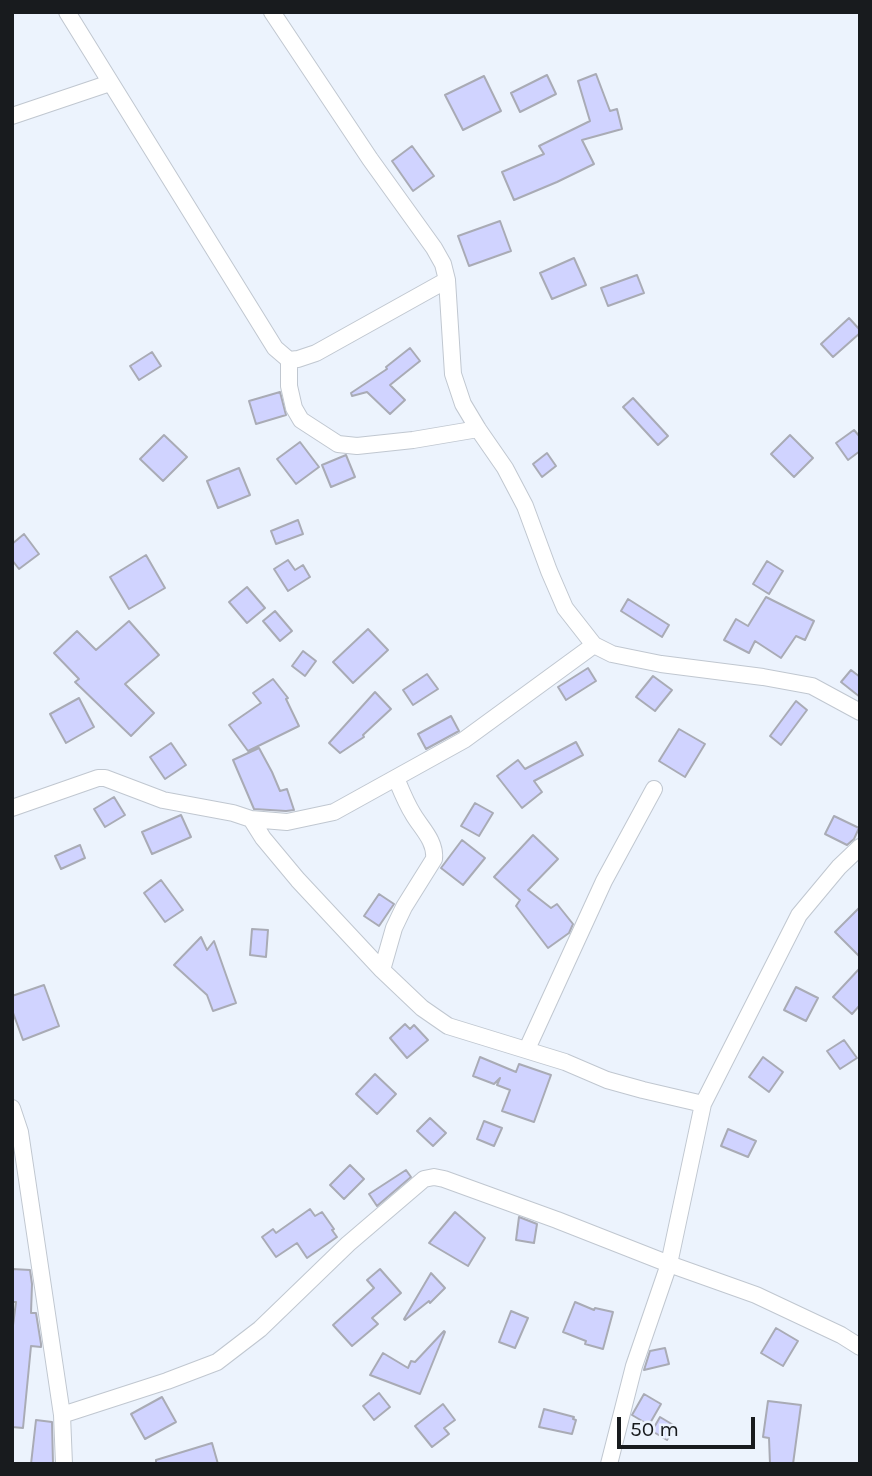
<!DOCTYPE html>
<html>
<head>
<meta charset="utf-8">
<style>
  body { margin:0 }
  #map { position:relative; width:872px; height:1476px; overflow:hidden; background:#ecf3fd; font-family:Karla,sans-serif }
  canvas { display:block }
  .frame { position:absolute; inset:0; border:14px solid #181b1e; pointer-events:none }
  .scale { position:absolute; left:617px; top:1417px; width:138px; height:32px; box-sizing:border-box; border:4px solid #181b1e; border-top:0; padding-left:9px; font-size:21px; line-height:24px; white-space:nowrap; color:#181b1e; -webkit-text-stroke:5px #ecf3fd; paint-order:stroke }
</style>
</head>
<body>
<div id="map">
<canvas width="872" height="1476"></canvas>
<div class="frame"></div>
<div class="scale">50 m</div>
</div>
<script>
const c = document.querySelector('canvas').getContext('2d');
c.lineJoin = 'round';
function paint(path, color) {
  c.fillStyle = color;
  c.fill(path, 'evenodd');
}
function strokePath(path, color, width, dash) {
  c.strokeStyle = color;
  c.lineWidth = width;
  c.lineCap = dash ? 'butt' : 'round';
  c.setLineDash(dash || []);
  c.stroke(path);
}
const building = new Path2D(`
  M 596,74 L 610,111 L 617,109 L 622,129 L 582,140 L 594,164 L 557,182 L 514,200 L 502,172 L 544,154 L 539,146 L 590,121 L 578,81 Z
  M 547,75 L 556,94 L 520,112 L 511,93 Z
  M 484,76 L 501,111 L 463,130 L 445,95 Z
  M 412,146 L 434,176 L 413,191 L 392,161 Z
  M 500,221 L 511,251 L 469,266 L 458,236 Z
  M 574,258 L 586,285 L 552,299 L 540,273 Z
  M 637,275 L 644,293 L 608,306 L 601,288 Z
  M 849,318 L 860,330 L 860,333 L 833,357 L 821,344 Z
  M 410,348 L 420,361 L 390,385 L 405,400 L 390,414 L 367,392 L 352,396 L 351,393 L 387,369 L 386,367 Z
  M 152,352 L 161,366 L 139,380 L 130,366 Z
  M 280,392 L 286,415 L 256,424 L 249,401 Z
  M 633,398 L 668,436 L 658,445 L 623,407 Z
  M 854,430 L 860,437 L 860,451 L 848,460 L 836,443 Z
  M 164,435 L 187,457 L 163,481 L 140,459 Z
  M 790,435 L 813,458 L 794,477 L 771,454 Z
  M 300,442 L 319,467 L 296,484 L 277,459 Z
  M 547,453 L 556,466 L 542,477 L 533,464 Z
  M 346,455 L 355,477 L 331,487 L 322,465 Z
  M 239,468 L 250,495 L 218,508 L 207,481 Z
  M 298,520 L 303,534 L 276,544 L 271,531 Z
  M 24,534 L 39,554 L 19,569 L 12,560 L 12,544 Z
  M 146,555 L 165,588 L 129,609 L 110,577 Z
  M 288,560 L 295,570 L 303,565 L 310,577 L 288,591 L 274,569 Z
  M 767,561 L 783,571 L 769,594 L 753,584 Z
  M 247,587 L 265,608 L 247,623 L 229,602 Z
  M 766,597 L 814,621 L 805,640 L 796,636 L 781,658 L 755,641 L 749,653 L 724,640 L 736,619 L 748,626 Z
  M 628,599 L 669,625 L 662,637 L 621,611 Z
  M 275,611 L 292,631 L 280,641 L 263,621 Z
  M 129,621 L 159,655 L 125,684 L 154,713 L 131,736 L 75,682 L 79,679 L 54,653 L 77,631 L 96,650 Z
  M 368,629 L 388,650 L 353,683 L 333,662 Z
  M 303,651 L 316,661 L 305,676 L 292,666 Z
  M 588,668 L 596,681 L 566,700 L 558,687 Z
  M 851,670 L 860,677 L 860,697 L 841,682 Z
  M 427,674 L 438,689 L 413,705 L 403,690 Z
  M 653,676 L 672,690 L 655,711 L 636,697 Z
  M 273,679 L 288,698 L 286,699 L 299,726 L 248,751 L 229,725 L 261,703 L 253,693 Z
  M 375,692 L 391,709 L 363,735 L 364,737 L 340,753 L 329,743 Z
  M 79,698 L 94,727 L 66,743 L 50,714 Z
  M 796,701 L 807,710 L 781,745 L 770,736 Z
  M 451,716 L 459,731 L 426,749 L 418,734 Z
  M 679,729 L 705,744 L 685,777 L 659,761 Z
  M 576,742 L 583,755 L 534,781 L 542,792 L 522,808 L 497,776 L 518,760 L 525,769 Z
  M 171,743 L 186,765 L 165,779 L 150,757 Z
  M 259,748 L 272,772 L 280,791 L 287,789 L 294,810 L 286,811 L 254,809 L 233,760 Z
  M 114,797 L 125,815 L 105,827 L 94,809 Z
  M 475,803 L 493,813 L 479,836 L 461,826 Z
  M 181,815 L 191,837 L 152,854 L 142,832 Z
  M 834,816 L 859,828 L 854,839 L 847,845 L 825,834 Z
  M 533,835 L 558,859 L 528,890 L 551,908 L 557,904 L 573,924 L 569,933 L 548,948 L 516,906 L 520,900 L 494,877 Z
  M 462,840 L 485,858 L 463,885 L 441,868 Z
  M 80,845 L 85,858 L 61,869 L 55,856 Z
  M 161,880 L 183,910 L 165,922 L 144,893 Z
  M 379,894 L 394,904 L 379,926 L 364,916 Z
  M 860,907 L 860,957 L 835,932 Z
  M 252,929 L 268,930 L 266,957 L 250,955 Z
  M 201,937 L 207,950 L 214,941 L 236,1003 L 213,1011 L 207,995 L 174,965 Z
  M 860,968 L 860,1005 L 852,1014 L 833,997 Z
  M 44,985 L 59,1026 L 23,1040 L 12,1010 L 12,996 Z
  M 796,987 L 818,998 L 806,1021 L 784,1010 Z
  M 405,1024 L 410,1029 L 414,1025 L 428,1040 L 407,1058 L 390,1038 Z
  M 844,1040 L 857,1058 L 840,1069 L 827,1051 Z
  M 480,1057 L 516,1072 L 519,1064 L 551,1075 L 534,1122 L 502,1111 L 510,1090 L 497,1085 L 500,1078 L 494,1084 L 473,1076 Z
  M 763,1057 L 783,1072 L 769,1092 L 749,1077 Z
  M 375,1074 L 396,1094 L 377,1114 L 356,1094 Z
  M 430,1118 L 446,1133 L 433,1146 L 417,1131 Z
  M 484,1121 L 502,1128 L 494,1146 L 477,1139 Z
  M 728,1129 L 756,1141 L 748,1157 L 721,1146 Z
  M 350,1165 L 364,1179 L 344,1199 L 330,1185 Z
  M 406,1170 L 411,1177 L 377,1206 L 369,1194 Z
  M 310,1209 L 315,1216 L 322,1212 L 334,1229 L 332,1230 L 337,1237 L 307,1258 L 297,1243 L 276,1257 L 262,1237 L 273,1229 L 276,1233 Z
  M 455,1212 L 485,1238 L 468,1266 L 429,1243 Z
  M 519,1217 L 537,1224 L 534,1243 L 516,1240 Z
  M 12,1269 L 30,1270 L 32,1284 L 31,1313 L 36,1313 L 41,1344 L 41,1347 L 31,1346 L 23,1428 L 12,1427 L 12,1333 L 16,1302 L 12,1302 Z
  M 380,1269 L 401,1293 L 372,1318 L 378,1324 L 352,1346 L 333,1325 L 374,1288 L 367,1280 Z
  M 431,1273 L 445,1288 L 430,1303 L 429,1301 L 405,1320 L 404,1319 Z
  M 575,1302 L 594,1310 L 595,1308 L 613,1312 L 603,1349 L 585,1344 L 586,1341 L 563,1332 Z
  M 511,1311 L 528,1318 L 515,1348 L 499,1342 Z
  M 776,1328 L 798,1341 L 783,1366 L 761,1353 Z
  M 444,1331 L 445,1332 L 420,1394 L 370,1375 L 383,1353 L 408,1368 L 411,1361 L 415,1362 Z
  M 665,1348 L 669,1364 L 644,1370 L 650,1351 Z
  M 379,1393 L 390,1407 L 374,1420 L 363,1406 Z
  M 644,1394 L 661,1404 L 649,1425 L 632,1415 Z
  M 162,1397 L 176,1422 L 145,1439 L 131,1414 Z
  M 768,1401 L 801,1405 L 793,1464 L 770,1464 L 769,1438 L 763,1437 Z
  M 443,1404 L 455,1420 L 444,1428 L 449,1434 L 432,1447 L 415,1426 Z
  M 544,1409 L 574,1417 L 573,1419 L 576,1420 L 572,1434 L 539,1427 Z
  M 660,1417 L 675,1426 L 667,1440 L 652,1431 Z
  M 36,1420 L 52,1422 L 53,1464 L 31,1464 Z
  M 212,1443 L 218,1464 L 156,1464 L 156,1460 Z`);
paint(building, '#d0d3ff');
strokePath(building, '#a9abb5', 2);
const minor = new Path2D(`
  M 67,12 L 275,348 L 289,360 L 298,359 L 316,353 L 447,280
  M 272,12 L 370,159 L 434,248 L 443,264 L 447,280 L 453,374 L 463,404 L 478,429 L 505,468 L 525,506 L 549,571 L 565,608 L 594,645 L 612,654 L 661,664 L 763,677 L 812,686 L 860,712
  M 12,116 L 110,83
  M 289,360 L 289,386 L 294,408 L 301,420 L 338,444 L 357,446 L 413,440 L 478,429
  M 12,808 L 98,778 L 105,778 L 163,800 L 233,813 L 251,819 L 287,822 L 334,812 L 464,740 L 594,645
  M 251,819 L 263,838 L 298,880 L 382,970 L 422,1008 L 448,1026 L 565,1062 L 607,1080 L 643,1090 L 703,1104
  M 382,970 L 394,928 L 404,907 L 434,859 C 436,841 421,828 413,814 C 406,803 401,790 396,778
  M 527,1049 L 604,881 L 654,789
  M 12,1108 L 20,1132 L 62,1415 L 64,1464
  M 62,1415 L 167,1381 L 217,1362 L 260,1329 L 348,1244 L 424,1179 L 434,1177 L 444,1179 L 557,1220 L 669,1264 L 756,1295 L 841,1335 L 860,1347
  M 609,1464 L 634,1366 L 669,1264 L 703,1104 L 799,915 L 839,867 L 860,847`);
strokePath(minor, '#c0c7d0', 18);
strokePath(minor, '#fff', 16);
</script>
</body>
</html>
